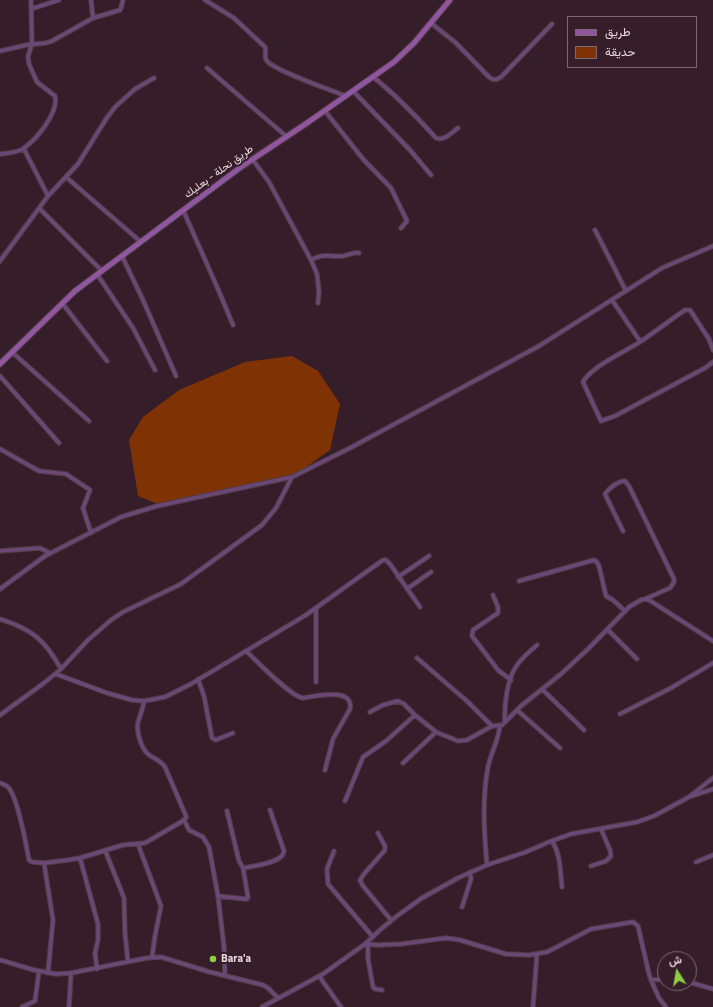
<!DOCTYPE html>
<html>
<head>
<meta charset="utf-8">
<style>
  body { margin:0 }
  #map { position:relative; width:713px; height:1007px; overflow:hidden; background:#361d2a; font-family:"Titillium Web",Vazirmatn,sans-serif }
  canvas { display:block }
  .legend { position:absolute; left:567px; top:16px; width:130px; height:52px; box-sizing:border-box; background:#361d2a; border:1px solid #7e6873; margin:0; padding:5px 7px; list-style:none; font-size:12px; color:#ead9e1 }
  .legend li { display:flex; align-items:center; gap:8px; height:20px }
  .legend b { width:20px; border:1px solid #7e6873 }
  .north { position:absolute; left:657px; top:951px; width:40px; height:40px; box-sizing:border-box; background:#361d2a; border:1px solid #7e6873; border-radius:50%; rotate:349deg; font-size:11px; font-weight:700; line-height:16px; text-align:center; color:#ead9e1 }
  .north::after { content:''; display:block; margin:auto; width:14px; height:18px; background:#8fcd42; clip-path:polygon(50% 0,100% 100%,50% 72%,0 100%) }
</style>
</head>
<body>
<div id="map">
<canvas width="713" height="1007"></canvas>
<ul class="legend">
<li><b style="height:5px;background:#9057a0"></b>طريق</li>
<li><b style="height:11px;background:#7f3305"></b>حديقة</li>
</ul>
<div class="north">ش</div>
</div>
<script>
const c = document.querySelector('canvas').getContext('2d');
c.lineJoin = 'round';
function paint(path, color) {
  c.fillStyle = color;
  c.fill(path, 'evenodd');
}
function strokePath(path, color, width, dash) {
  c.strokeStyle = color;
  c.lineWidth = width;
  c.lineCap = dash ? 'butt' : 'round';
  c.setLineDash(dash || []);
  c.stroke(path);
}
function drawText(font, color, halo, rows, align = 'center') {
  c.font = font + ' "Titillium Web",Vazirmatn,sans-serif';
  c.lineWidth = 4;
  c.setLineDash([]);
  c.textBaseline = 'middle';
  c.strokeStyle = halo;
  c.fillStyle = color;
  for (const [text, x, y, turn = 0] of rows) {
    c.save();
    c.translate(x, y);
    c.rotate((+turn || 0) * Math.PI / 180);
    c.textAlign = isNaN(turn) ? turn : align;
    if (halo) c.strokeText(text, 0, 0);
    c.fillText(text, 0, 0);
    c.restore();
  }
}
paint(new Path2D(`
  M 292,356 L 318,371 L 340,404 L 330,450 L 298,473 L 163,506 L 138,496 L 129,440 L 143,417 L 179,390 L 245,362 Z`), '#7f3305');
const street = new Path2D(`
  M 91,0 L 93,18
  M 205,0 L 234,18 L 265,47 C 267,51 263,57 267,61 C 275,71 331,90 346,96
  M 31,9 L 59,0
  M 431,23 L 456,43 L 489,77 C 494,81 497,80 502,76 L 552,24
  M 0,51 L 26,45 L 46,43 L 52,41 L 93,18 L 120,10 L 121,8 L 123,0
  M 207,68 L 287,137
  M 373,77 C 396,95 416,116 436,138 C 444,141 451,133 458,128
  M 353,91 L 410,150 L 431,175
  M 325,111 L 363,159 L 391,188 L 407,221 L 401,228
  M 24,149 L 48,196
  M 0,154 C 8,153 18,153 24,148 C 37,139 59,112 55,96 L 37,82 L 29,64 L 28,56 L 32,44 L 31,0
  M 253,160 L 269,182 L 311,260 L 317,274 L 319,292 L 318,303
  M 66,177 L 141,242
  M 39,208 L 102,271
  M 183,210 L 218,289 L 233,325
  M 595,230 L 626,291
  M 122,256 L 143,300 L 176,376
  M 311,260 C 322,253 331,257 343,256 C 349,255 353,252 359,253
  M 0,261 L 48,196 L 78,164 L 106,119 L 115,107 L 135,89 L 154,78
  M 97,274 L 133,328 L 155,370
  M 612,300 L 640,341
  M 62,303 L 107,361
  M 713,350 L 709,339 L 690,310 L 685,310 C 670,320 655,332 640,342 C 624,352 591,367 583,382 L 601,421 L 615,416 L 705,368 L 713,362
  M 12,352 L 89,421
  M 0,376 L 59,443
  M 0,449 L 39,471 L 66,474 L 90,490 L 83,508 L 91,533
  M 623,531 L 605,494 C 609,488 618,481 625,481 L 629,486 L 674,579 L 674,582 L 670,588 L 645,599
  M 0,551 L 40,548 L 50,553
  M 398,577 L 429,556
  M 519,581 L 594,560 L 596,561 L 599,566 L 606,596 L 613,600 L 625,611
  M 0,589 L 45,556 L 121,517 L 157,506 L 292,477
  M 407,589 L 431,572
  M 493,595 L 498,607 L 498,613 L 473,630 L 472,636 L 498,670 L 511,680
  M 0,619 C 32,629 45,640 61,669 L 44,683 L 0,715
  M 608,630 L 637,659
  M 246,651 C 259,663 287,693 302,698 C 314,697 354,686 350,709 L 333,739 L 325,770
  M 417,658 L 468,702 L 492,726
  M 61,669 L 88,640 L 111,620 L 123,612 L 181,584 L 262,525 L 276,508 L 292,477 L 352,447 L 539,346 L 662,268 L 713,246
  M 56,674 L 107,693 L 132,700 L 144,701 L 165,697 L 191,684 L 306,615 L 383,560 L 386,560 L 390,564 L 420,607
  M 198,679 L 204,696 L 212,738 L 216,740 L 218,739 L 233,733
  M 316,682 L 316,608
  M 542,689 L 584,730
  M 517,710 L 560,748
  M 370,712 L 383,705 L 398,701 L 404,704 L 415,715
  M 620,714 L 671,688 L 713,663
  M 505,722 C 504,705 507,679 517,665 C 523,657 530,651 537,645
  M 403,763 L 436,732
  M 0,783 C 3,784 6,785 8,787 C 18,797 26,844 29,860 L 32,862 L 44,863 L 68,860 L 80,858 L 123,845 L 145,843 L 181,822 L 186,818 L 186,816 L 165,767 C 160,760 154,759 148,754 C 141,748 136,731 138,722 C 140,715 143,709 144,701
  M 692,796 L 713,789
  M 345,801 L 363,757 L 386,741 L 415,715 L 436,732 L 458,741 L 467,740 L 492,726 L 502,725 L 521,706 L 561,674 L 589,648 L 629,607 L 641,600 L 645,599 L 649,600 L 713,641
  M 184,820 L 189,830 L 203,837 L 209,847 L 218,896 L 224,947 L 225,975
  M 378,833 L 385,846 L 385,850 L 364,874 L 360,880 L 363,886 L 391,920
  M 552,841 C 561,855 560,871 562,887
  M 138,844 L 161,906 L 155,936 L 152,957
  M 105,850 L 124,898 L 125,934 L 128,962
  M 334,851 L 327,869 L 328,884 L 373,937
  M 80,858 L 98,924 L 98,940 L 95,953 L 97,969
  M 696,862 L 713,855
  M 44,863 L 53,920 L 48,973
  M 487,865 C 484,832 482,799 488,767 C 491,752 498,742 500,726
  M 591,866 L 606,861 L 611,856 L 610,850 L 601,829
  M 243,868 C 254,866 283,863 284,851 L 270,810
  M 218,896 L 245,899 L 247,899 L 248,897 L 243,868 L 239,861 L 227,811
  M 462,907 L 471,879 L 470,872
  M 365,944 L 378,945 L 401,944 L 446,938 L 460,940 L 506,954 L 529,955 L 547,952 L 553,949 L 591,929 L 633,922 L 638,926 L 649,974 L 651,980 L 665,979
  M 368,945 L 368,959 L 373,987 L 375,989 L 382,990
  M 0,960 L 34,970 L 56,974 L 71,973 L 147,958 L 161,957 L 210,972 L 263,985 L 268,988 L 278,998
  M 319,976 L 341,1007
  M 651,980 L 659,998 L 666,1007
  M 689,982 L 713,989
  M 22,1007 L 35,1001 L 39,971
  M 69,1007 L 71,973
  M 262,1007 L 323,974 L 365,944 L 381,929 L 397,916 L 422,898 L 458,878 L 487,865 L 526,852 L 549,842 L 571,834 L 637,822 L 654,816 L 689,797 L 713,778
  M 533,1007 L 537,954`);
const secondary = new Path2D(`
  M 0,364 L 75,291 L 241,167 L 307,123 L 394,62 L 414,43 L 450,0`);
strokePath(street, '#533b47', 5.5);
strokePath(secondary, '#533b47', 7);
strokePath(street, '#6a4774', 3.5);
strokePath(secondary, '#9057a0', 5);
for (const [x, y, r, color] of [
  [213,959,4,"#8fcd42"]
]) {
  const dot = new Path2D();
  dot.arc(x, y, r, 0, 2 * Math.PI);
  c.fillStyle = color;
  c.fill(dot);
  strokePath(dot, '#361d2a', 1.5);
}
drawText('11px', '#ead9e1', '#361d2a', [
  ["طريق نحلة - بعلبك",219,172,-36]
]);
drawText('bold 11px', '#ead9e1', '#361d2a', [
  ["Bara'a",221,959]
], 'left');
</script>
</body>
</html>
